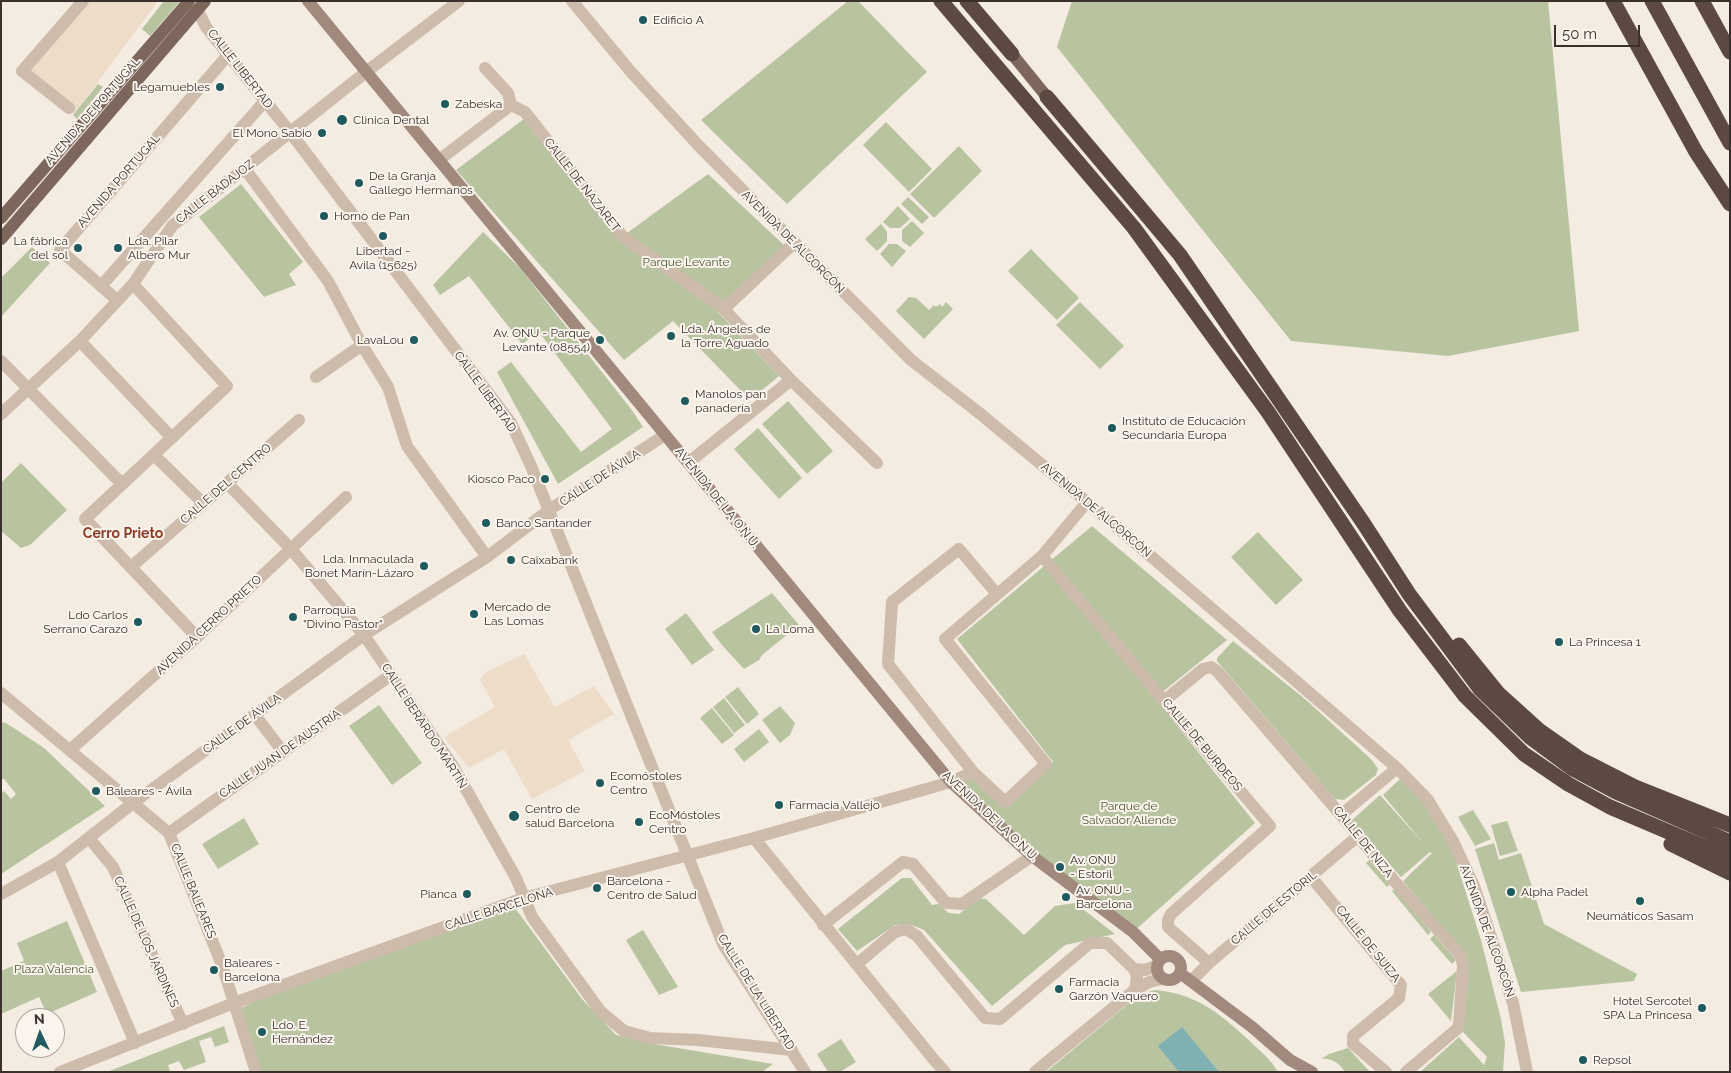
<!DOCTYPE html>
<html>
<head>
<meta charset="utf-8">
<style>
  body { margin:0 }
  #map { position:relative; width:1731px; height:1073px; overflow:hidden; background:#f4ebe1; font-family:Raleway,sans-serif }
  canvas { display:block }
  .frame { position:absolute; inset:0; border:2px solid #3b302b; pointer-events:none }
  .north { position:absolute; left:15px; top:1008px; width:50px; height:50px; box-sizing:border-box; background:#fbf5ee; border:1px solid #aea6a0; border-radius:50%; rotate:357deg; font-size:14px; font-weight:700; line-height:20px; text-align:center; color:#3b302b }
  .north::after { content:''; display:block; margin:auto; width:18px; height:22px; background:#1f5a5e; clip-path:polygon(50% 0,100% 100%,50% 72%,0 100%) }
  .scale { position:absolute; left:1554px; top:25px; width:86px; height:22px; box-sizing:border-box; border:2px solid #3b302b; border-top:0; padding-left:6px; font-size:15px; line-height:18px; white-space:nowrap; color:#3b302b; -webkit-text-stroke:4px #fbf5ee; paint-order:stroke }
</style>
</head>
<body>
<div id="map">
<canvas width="1731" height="1073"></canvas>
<div class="frame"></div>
<div class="north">N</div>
<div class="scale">50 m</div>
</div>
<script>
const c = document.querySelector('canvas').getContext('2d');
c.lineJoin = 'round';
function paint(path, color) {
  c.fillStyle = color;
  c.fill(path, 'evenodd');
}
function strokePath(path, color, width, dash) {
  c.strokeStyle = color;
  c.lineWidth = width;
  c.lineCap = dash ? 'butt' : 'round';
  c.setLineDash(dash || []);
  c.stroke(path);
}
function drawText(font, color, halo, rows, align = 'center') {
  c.font = font + ' Raleway,sans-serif';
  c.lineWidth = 4;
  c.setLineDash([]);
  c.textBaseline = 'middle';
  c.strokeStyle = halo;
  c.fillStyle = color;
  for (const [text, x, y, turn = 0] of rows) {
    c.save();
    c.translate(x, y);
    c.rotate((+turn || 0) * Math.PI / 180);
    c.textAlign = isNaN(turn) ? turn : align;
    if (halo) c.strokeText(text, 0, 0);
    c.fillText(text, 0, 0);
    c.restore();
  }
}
paint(new Path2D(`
  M 164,1 L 180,1 L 150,36 L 142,29 Z
  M 848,1 L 858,1 L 927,72 L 787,204 L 701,120 Z
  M 1072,1 L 1548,1 L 1579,331 L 1448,356 L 1291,341 L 1057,47 Z
  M 98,84 L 103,87 L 77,119 L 73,115 Z
  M 532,113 L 627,233 L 708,174 L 785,246 L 718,312 L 779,376 L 750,400 L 673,321 L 624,360 L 456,170 Z
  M 886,122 L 932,169 L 909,192 L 863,145 Z
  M 959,146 L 982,171 L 934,218 L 910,194 Z
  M 241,184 L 303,262 L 289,274 L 296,285 L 264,297 L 199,217 Z
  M 908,197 L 929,217 L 922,224 L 901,204 Z
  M 898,206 L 910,219 L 900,228 L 890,228 L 883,222 Z
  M 912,221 L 924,233 L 910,247 L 902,241 L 902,230 Z
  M 881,224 L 887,232 L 887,241 L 877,251 L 865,239 Z
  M 483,232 L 520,268 L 631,409 L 643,427 L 558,484 L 497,372 L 511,362 L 581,452 L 612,429 L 539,332 L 522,344 L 469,276 L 440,295 L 433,285 Z
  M 889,244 L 897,244 L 906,251 L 892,267 L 880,254 Z
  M 32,247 L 50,263 L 1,317 L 1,278 Z
  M 1031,249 L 1079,298 L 1057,320 L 1008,271 Z
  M 909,297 L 916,298 L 929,310 L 934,305 L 936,307 L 940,304 L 942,307 L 946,302 L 953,309 L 924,339 L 896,311 Z
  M 1080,302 L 1124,346 L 1100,369 L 1056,325 Z
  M 788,401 L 833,451 L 807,474 L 762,424 Z
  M 758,428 L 802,478 L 779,499 L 734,449 Z
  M 21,463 L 67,510 L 30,545 L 21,548 L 1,531 L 1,483 Z
  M 1092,526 L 1227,640 L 1155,698 L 1255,823 L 1133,932 L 951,782 L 973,776 L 1005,806 L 1053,762 L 957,639 Z
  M 1258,532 L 1303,580 L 1276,605 L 1231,557 Z
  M 772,593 L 799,625 L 762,655 L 759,660 L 744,669 L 722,645 L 712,632 Z
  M 686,613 L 714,650 L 692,665 L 665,629 Z
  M 1233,641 L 1305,699 L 1372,760 L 1378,769 L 1376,775 L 1344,800 L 1335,799 L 1217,661 L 1217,658 Z
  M 738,687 L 759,714 L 747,724 L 725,697 Z
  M 724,698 L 745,725 L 734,733 L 713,707 Z
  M 379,705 L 422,763 L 392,785 L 349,726 Z
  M 780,706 L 795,723 L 790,735 L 780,743 L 762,720 Z
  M 712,708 L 734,735 L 722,744 L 700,718 Z
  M 1,722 L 6,723 L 44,748 L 105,806 L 1,874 L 1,794 L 4,791 L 11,799 L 16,794 L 4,779 L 1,779 Z
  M 759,729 L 769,742 L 744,762 L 734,749 Z
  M 1400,779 L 1425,805 L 1453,852 L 1481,940 L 1501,1019 L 1505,1043 L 1503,1072 L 1420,1072 L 1459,1037 L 1484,1065 L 1487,1057 L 1463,1032 L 1467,957 L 1403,881 L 1432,853 L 1430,852 L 1401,877 L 1351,821 L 1380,795 L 1424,844 L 1383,795 Z
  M 1473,810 L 1491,839 L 1475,846 L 1458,817 Z
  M 244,818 L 259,844 L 218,869 L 202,844 Z
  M 1507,821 L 1518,851 L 1500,856 L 1491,825 Z
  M 1494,843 L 1499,860 L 1521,853 L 1544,924 L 1637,974 L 1634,981 L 1521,992 L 1475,849 Z
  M 1369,860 L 1390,884 L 1387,887 L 1366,863 Z
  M 902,878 L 911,878 L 932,905 L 938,904 L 949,913 L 959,914 L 979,898 L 986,899 L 1024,935 L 1055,906 L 1075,903 L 1115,934 L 1065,945 L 992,1006 L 924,930 L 909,924 L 895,925 L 857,951 L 838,929 Z
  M 1395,889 L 1431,932 L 1428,935 L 1392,891 Z
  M 515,908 L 582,999 L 616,1035 L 654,1044 L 773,1064 L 762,1072 L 260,1072 L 241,1008 L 260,999 L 268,991 Z
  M 67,921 L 97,992 L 47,1014 L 39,997 L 1,1014 L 1,971 L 24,961 L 17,943 Z
  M 643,930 L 678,987 L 659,995 L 626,940 Z
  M 1434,935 L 1456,960 L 1452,964 L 1430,939 Z
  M 1457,971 L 1451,1021 L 1428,994 Z
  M 1155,990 C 1199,994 1221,1015 1252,1043 C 1261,1052 1272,1061 1278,1072 L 1046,1072 L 1140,994 Z
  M 224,1026 L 229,1042 L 215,1047 L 211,1037 L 199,1041 L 206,1062 L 184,1070 L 179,1061 L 168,1065 L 170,1072 L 107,1072 Z
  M 841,1039 L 856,1062 L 840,1072 L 828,1072 L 817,1054 Z
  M 1348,1048 L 1370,1072 L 1345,1072 C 1339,1063 1332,1058 1321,1059 L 1329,1054 Z`), '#b8c4a0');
paint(new Path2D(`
  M 83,1 L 158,1 L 74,114 L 24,69 Z
  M 524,654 L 555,707 L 594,686 L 614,714 L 568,740 L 585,771 L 532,799 L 504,749 L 469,768 L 444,737 L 495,707 L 480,680 L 486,672 Z`), '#ecdcc8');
paint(new Path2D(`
  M 1182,1027 L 1219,1072 L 1179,1072 L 1158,1046 Z`), '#7fb0b2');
strokePath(new Path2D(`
  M 572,1 L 631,72 L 699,146 L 911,360 L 978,412 L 1104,516 L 1397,768 L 1428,800 L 1453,841 L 1474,886 L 1513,1003 L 1527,1072
  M 198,11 L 206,27 L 290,132 L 511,423 L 531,466 L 723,944 L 805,1072
  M 485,68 L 508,93 L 511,105 L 525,112 L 624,238 L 722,307 L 791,380 L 877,463
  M 24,69 L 83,1
  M 22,71 L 69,108
  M 439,160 L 511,105
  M 245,169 L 328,281 L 362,345 L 388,387 L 407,446 L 487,557
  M 133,284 L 227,386 L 85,519 L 197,637
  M 101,286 L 265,101
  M 117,300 L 60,250 L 228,55
  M 724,309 L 794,243
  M 80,341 L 172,438
  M 1,361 L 122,484
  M 316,377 L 362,345
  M 1,414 L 80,341 L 133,284 L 172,226 L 366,72 L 459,1
  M 154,455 L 203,503
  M 688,463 L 791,380
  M 227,483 L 291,549 L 364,635 L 453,766 L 516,878 L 532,917 L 601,1012 L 624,1031 L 650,1038 L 698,1040 L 792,1050
  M 1042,556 L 1087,502
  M 131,567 L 299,420
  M 997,594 L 959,549 L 892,602 L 888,664 L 973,772 L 1005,802 L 1046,764 L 945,639 L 1042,556 L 1270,826 L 1171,914 L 1168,920 L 1168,927 L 1209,963
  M 1,693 L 169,833 L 222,965 L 256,1072
  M 1164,701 L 1203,669 L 1211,667 L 1217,671 L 1341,815 L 1396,883 L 1461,956 L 1463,966 L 1459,1025 L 1457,1029 L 1406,1072
  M 255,715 L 283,752
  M 70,750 L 197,637 L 346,497
  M 1341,815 L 1397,768
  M 169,833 L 391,675
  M 89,838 L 113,867 L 183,1024
  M 754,838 L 935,1061 L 945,1072
  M 58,862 L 135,1043
  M 1311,877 L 1401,985 L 1399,998 L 1353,1036 L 1353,1044 L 1386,1072
  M 1,894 L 58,862 L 133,803 L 364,635 L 487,557 L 549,510 L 665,435
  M 823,925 L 903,862 L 913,864 L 946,903 L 962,904 L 1032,856
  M 857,964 L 895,932 L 906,929 L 917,936 L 985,1018 L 1000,1019 L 1090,943 L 1107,943 L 1134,969 L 1137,977 L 1135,990
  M 1134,969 L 1145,970 L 1156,966
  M 1191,981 L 1209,963 L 1358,836
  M 60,1072 L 234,1003 L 524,898 L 754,838 L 951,782 L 973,772
  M 1035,1072 L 1135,990 L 1149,982 L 1162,979`), '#cdbbac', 12);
strokePath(new Path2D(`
  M 308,1 L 951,782 L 1032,856 L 1133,932 L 1160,959
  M1157 968a12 12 0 1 1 24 0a12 12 0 1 1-24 0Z
  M 1180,973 L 1252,1027 L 1290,1060 L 1312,1072`), '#a18a7d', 12);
strokePath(new Path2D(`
  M 1012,54 L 1047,97
  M 1,218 L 189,1
  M 1,239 L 205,1`), '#7d675c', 12);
strokePath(new Path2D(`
  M 941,1 L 1134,228 L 1268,412 L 1400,611 L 1465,696 L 1524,754 L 1568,784 L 1610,807 L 1730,858
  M 967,1 L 1012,54
  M 1613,1 L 1696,152 L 1730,204
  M 1652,1 L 1730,143
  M 1702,1 L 1730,52
  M 1047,97 L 1180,255 L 1364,524 L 1409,594 L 1480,689 L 1531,738 L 1573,769 L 1616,792 L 1730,842
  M 1459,645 L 1498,693 L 1540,731 L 1580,759 L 1635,787 L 1730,825
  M 1671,844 L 1730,873`), '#5c4a42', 15);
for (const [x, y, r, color] of [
  [643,20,5,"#1f5a5e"],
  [220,87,5,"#1f5a5e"],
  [445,104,5,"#1f5a5e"],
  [342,120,6,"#1f5a5e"],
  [322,133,5,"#1f5a5e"],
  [359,183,5,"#1f5a5e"],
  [324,216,5,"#1f5a5e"],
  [383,236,5,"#1f5a5e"],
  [78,248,5,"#1f5a5e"],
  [118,248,5,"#1f5a5e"],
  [671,336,5,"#1f5a5e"],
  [414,340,5,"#1f5a5e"],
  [600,340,5,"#1f5a5e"],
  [685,401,5,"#1f5a5e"],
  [1112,428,5,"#1f5a5e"],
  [545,479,5,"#1f5a5e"],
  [486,523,5,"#1f5a5e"],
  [511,560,5,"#1f5a5e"],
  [424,566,5,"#1f5a5e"],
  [474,614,5,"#1f5a5e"],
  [293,617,5,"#1f5a5e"],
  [138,622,5,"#1f5a5e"],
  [756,629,5,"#1f5a5e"],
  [1559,642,5,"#1f5a5e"],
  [600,783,5,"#1f5a5e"],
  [96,791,5,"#1f5a5e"],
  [779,805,5,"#1f5a5e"],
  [514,816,6,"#1f5a5e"],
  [639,822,5,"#1f5a5e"],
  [1060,867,5,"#1f5a5e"],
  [597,888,5,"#1f5a5e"],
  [1511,892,5,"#1f5a5e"],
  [467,894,5,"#1f5a5e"],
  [1066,897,5,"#1f5a5e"],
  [1640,901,5,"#1f5a5e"],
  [214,970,5,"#1f5a5e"],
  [1059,989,5,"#1f5a5e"],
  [1702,1008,5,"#1f5a5e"],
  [262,1032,5,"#1f5a5e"],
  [1583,1060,5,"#1f5a5e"]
]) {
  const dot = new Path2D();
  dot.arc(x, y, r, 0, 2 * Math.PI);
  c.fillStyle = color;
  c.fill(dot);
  strokePath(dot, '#fbf5ee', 2);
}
drawText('12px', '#3b302b', '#fbf5ee', [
  ["Edificio A",653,20],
  ["Legamuebles",210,87,"right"],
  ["Zabeska",455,104],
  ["Clinica Dental",353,120],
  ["El Mono Sabio",312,133,"right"],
  ["De la Granja",369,176],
  ["Gallego Hermanos",369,190],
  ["Horno de Pan",334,216],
  ["La fábrica",68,241,"right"],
  ["del sol",68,255,"right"],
  ["Lda. Pilar",128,241],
  ["Albero Mur",128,255],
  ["Libertad -",383,251,"center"],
  ["Avila (15625)",383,265,"center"],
  ["Lda. Ángeles de",681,329],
  ["la Torre Aguado",681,343],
  ["Av. ONU - Parque",590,333,"right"],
  ["Levante (08554)",590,347,"right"],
  ["LavaLou",404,340,"right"],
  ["Manolos pan",695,394],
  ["panadería",695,408],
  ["Instituto de Educación",1122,421],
  ["Secundaria Europa",1122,435],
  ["Kiosco Paco",535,479,"right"],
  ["Banco Santander",496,523],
  ["Lda. Inmaculada",414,559,"right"],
  ["Bonet Marín-Lázaro",414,573,"right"],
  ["Caixabank",521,560],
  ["Mercado de",484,607],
  ["Las Lomas",484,621],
  ["Parroquia",303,610],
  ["\"Divino Pastor\"",303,624],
  ["Ldo Carlos",128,615,"right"],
  ["Serrano Carazo",128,629,"right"],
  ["La Loma",766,629],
  ["La Princesa 1",1569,642],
  ["Ecomóstoles",610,776],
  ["Centro",610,790],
  ["Baleares - Ávila",106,791],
  ["Farmacia Vallejo",789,805],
  ["Centro de",525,809],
  ["salud Barcelona",525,823],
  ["EcoMóstoles",649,815],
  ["Centro",649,829],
  ["Av. ONU",1070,860],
  ["- Estoril",1070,874],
  ["Barcelona -",607,881],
  ["Centro de Salud",607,895],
  ["Av. ONU -",1076,890],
  ["Barcelona",1076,904],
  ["Alpha Padel",1521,892],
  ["Pianca",457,894,"right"],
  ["Neumáticos Sasam",1640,916,"center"],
  ["Baleares -",224,963],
  ["Barcelona",224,977],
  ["Farmacia",1069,982],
  ["Garzón Vaquero",1069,996],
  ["Hotel Sercotel",1692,1001,"right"],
  ["SPA La Princesa",1692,1015,"right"],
  ["Ldo. E.",272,1025],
  ["Hernández",272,1039],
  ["Repsol",1593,1060]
], 'left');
drawText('12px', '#3b302b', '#fbf5ee', [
  ["CALLE LIBERTAD",240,69,52],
  ["AVENIDA DE PORTUGAL",93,111,-49],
  ["AVENIDA PORTUGAL",119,181,-49],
  ["CALLE DE NAZARET",582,185,52],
  ["CALLE BADAJOZ",215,192,-38],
  ["AVENIDA DE ALCORCÓN",793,242,45],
  ["CALLE LIBERTAD",485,392,54],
  ["CALLE DE ÁVILA",600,478,-33],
  ["CALLE DEL CENTRO",226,484,-41],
  ["AVENIDA DE LA O.N.U.",717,498,51],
  ["AVENIDA DE ALCORCÓN",1096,510,40],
  ["AVENIDA CERRO PRIETO",209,625,-43],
  ["CALLE DE ÁVILA",242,724,-36],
  ["CALLE BERARDO MARTÍN",424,726,57],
  ["CALLE DE BURDEOS",1202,745,50],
  ["CALLE JUAN DE AUSTRIA",280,754,-35],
  ["AVENIDA DE LA O.N.U.",990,816,43],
  ["CALLE DE NIZA",1363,842,51],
  ["CALLE BALEARES",193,891,68],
  ["CALLE DE ESTORIL",1274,908,-40],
  ["CALLE BARCELONA",499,909,-18],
  ["AVENIDA DE ALCORCÓN",1487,931,70],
  ["CALLE DE LOS JARDINES",146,942,66],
  ["CALLE DE SUIZA",1368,944,51],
  ["CALLE DE LA LIBERTAD",756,992,58]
]);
drawText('12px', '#4a5a2e', '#fbf5ee', [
  ["Parque Levante",686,262],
  ["Parque de",1129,806],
  ["Salvador Allende",1129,820],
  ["Plaza Valencia",54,969]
]);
drawText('bold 14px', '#8c3b22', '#fbf5ee', [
  ["Cerro Prieto",123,534]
]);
</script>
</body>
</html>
